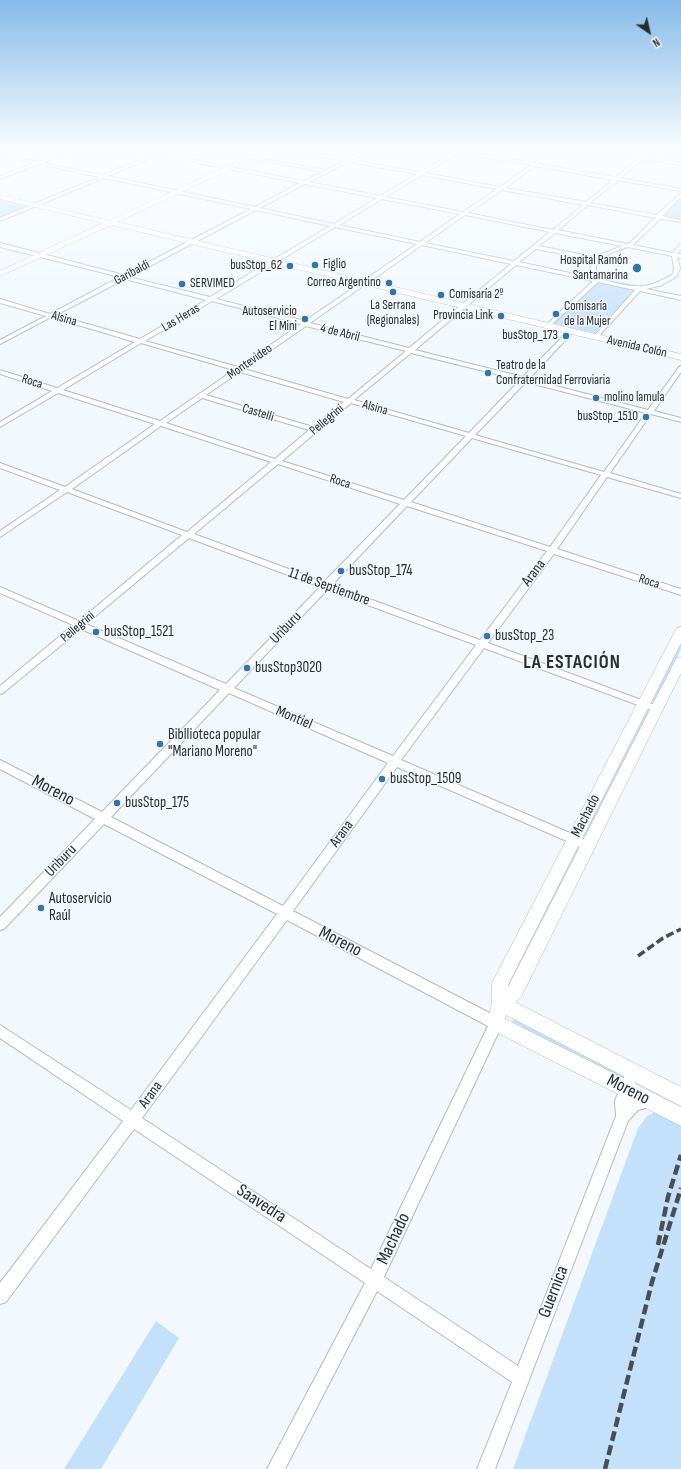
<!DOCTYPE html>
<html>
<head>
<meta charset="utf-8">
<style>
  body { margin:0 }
  #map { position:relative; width:681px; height:1469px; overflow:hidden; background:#f2f8fd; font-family:"Sofia Sans Condensed",sans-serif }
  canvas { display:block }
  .north { position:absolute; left:629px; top:12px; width:40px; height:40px; -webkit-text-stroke:3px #f2f8fd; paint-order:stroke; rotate:146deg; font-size:11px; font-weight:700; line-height:16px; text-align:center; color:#2b2d2e }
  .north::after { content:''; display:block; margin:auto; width:14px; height:18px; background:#2b2d2e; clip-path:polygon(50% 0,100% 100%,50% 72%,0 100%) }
</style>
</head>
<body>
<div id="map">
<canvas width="681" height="1469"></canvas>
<div class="north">N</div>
</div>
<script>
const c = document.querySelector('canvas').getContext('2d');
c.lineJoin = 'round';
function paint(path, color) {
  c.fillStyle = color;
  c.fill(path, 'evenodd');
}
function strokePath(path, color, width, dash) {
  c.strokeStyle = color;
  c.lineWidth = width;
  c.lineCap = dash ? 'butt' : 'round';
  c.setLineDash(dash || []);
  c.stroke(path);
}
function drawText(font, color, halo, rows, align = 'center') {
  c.font = font + ' "Sofia Sans Condensed",sans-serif';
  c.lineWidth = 3;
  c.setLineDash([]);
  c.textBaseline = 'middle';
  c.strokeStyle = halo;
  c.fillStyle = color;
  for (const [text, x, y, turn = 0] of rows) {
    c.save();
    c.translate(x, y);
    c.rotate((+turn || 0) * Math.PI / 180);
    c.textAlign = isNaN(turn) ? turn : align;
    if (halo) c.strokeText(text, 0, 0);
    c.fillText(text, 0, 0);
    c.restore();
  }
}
paint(new Path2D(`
  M 681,197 L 681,220 L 662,217 Z
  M 0,199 L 29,206 L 0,218 Z
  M 598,281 L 635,289 L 595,333 L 553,324 Z
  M 681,642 L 681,649 L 655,703 L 651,701 Z
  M 646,709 L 649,711 L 587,837 L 583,835 Z
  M 576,848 L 580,850 L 508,990 L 504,988 Z
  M 514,1018 L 624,1076 L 622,1079 L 512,1022 Z
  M 655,1112 L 681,1123 L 681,1469 L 513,1469 L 638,1128 L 647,1116 Z
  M 156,1321 L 179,1338 L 101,1469 L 64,1469 Z`), '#c3e1fa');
const minor = new Path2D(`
  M 72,148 L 79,148 L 43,163 L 103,175 L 153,154 L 125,148 C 134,148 151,154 158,152 C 164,151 167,148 174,148 L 162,154 L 304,181 L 323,172 L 249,158 L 251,157 L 326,170 L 344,161 L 279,148 L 290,148 L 347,159 L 367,148 L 373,148 L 352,160 L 420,172 L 454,152 L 435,148 L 457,150 L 466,148 L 462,151 L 534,163 L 556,148 L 561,148 L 538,164 L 616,177 L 639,158 L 581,148 L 593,148 L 641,156 L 651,148 L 656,148 L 646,157 L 681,163 L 681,165 L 643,159 L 620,178 L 681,189 L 681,191 L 618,180 L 590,203 L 657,215 L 681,193 L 681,197 L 662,216 L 681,220 L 681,222 L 660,219 L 633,245 L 673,253 L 681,243 L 681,249 L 677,254 L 681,254 L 681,258 L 677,257 L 680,268 L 677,276 L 662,285 L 646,289 L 681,296 L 681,300 L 640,291 L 598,337 L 595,335 L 596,334 L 635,290 L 598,282 L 548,328 L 545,326 L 546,325 L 593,281 L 516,265 L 415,350 L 523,377 L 569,330 L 573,330 L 573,332 L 529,379 L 648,410 L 679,367 L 681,366 L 681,372 L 654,411 L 681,418 L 681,422 L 651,414 L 610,473 L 681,494 L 681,498 L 607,477 L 557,549 L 681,589 L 681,595 L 554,554 L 488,643 L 660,707 L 662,709 L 660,711 L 654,711 L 484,648 L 401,760 L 593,843 L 595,846 L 593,849 L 589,851 L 585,849 L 397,767 L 293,911 L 501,1019 L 502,1023 L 501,1027 L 384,1277 L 518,1366 L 616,1116 L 615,1101 L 628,1067 L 633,1065 L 638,1067 L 640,1072 L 629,1100 L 648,1094 L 653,1096 L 655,1101 L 653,1106 L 638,1110 L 628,1121 L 495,1469 L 477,1469 L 512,1382 L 377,1291 L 285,1469 L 267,1469 L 365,1283 L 134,1129 L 6,1302 L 0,1304 L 0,1283 L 123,1121 L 0,1038 L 0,1025 L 131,1110 L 277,914 L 104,824 L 4,929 L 0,930 L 0,917 L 95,819 L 0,769 L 0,760 L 102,812 L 220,690 L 81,629 L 3,693 L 0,694 L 0,686 L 73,625 L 0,593 L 0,587 L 79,621 L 182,535 L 67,492 L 0,537 L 0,531 L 60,490 L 0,468 L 0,463 L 65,487 L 155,424 L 58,393 L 0,427 L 0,422 L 52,391 L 0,374 L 0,370 L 57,388 L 135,342 L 51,317 L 0,344 L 0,340 L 46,316 L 0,303 L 0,299 L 50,314 L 120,277 L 0,247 L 0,243 L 124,275 L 251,209 L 104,178 L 0,221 L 0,218 L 99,177 L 39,164 L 0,179 L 0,176 L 34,163 L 0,156 L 0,154 L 38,162 ZM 459,153 L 531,165 L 500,187 L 425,173 ZM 158,155 L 300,183 L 255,207 L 108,176 ZM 348,162 L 417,174 L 380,196 L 309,182 ZM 535,166 L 613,180 L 586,202 L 505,188 ZM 422,175 L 497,189 L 463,212 L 385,197 ZM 305,184 L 377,198 L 334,224 L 260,208 ZM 502,190 L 583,205 L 553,230 L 468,213 ZM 382,199 L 460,214 L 420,242 L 339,225 ZM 588,205 L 655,218 L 630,243 L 627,244 L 558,230 ZM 256,210 L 330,226 L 210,297 L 129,277 ZM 465,215 L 550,232 L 514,261 L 425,243 ZM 335,227 L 417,244 L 305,321 L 216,299 ZM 555,233 L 622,246 L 595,257 L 539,246 ZM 422,245 L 511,264 L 409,348 L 310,323 ZM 628,247 L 672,256 L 674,268 L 673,274 C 642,293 632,286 599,279 C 588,257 611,253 628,247 ZM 536,249 L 593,260 C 589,267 590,271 593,278 L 519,262 ZM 125,279 L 206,300 L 140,339 L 56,315 ZM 212,301 L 301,324 L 238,367 L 145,341 ZM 306,326 L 406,351 L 348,399 L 244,369 ZM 141,343 L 234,370 L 160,421 L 63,390 ZM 411,353 L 520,380 L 469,433 L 354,400 ZM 240,372 L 344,402 L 313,427 L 206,395 ZM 526,382 L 646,413 L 604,472 L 475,435 ZM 202,398 L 309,430 L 275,459 L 166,423 ZM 351,403 L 466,436 L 404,500 L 282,461 ZM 161,426 L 271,462 L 187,532 L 72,489 ZM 472,438 L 601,475 L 550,547 L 411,502 ZM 278,464 L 400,504 L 324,582 L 194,534 ZM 407,506 L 547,551 L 480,640 L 332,585 ZM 189,538 L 320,587 L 226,684 L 86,624 ZM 327,590 L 476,645 L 393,756 L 234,688 ZM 229,693 L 388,763 L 283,906 L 111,817 ZM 287,920 L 488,1026 L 371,1269 L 142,1118 Z`);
const tertiary = new Path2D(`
  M 681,627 L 681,643 L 508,985 L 508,987 L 675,661 L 677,658 L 681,657 L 681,673 L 521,997 L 515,1002 L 681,1087 L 681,1106 L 506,1015 L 505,1019 L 681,1107 L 681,1126 L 490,1029 L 488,1023 L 492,1003 L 492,984 L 494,979 L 675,631 L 677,628 Z`);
const secondary = new Path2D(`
  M 266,148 L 275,148 L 117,222 L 681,354 L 681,360 L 111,225 L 0,276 L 0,271 L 103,223 L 0,199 L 0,195 L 110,221 Z`);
strokePath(minor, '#b5babf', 2);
strokePath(tertiary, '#b5babf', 1);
strokePath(secondary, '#b5babf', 1);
paint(minor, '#fff');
paint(tertiary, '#fff');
paint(secondary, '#fff');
strokePath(new Path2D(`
  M 638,956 L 663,938 L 681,929`), '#4b4e50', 3.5, [8, 3.5]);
strokePath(new Path2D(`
  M 658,1245 L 668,1197 L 681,1155
  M 605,1469 L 652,1282 L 681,1188`), '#4b4e50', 4.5, [10, 4.5]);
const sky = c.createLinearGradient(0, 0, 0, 354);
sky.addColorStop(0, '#86bae9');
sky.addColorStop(0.42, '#f9fcfe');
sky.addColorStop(1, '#f9fcfe00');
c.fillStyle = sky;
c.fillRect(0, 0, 681, 354);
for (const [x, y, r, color] of [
  [315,265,4,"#2f76aa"],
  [290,266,4,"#2f76aa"],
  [637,268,5,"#2f76aa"],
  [389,283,4,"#2f76aa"],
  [182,284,4,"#2f76aa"],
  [393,292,4,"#2f76aa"],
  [441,295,4,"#2f76aa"],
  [556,314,4,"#2f76aa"],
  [501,316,4,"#2f76aa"],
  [305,319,4,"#2f76aa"],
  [566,336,4,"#2f76aa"],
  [488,373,4,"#2f76aa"],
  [596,398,4,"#2f76aa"],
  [646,417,4,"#2f76aa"],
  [341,571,4,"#2f76aa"],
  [96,632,4,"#2f76aa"],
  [487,636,4,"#2f76aa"],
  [247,668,4,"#2f76aa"],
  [160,744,4,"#2f76aa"],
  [382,779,4,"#2f76aa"],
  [117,803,4,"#2f76aa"],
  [41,908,4,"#2f76aa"]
]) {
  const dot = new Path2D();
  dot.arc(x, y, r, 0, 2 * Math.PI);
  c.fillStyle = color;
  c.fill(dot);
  strokePath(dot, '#f2f8fd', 1.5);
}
drawText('13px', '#2b2d2e', '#f2f8fd', [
  ["Hospital Ramón",628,261],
  ["Santamarina",628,276],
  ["Figlio",323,265,"left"],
  ["busStop_62",282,266],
  ["Correo Argentino",381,283],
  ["SERVIMED",190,284,"left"],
  ["Comisaría 2º",449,295,"left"],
  ["La Serrana",393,306,"center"],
  ["(Regionales)",393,321,"center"],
  ["Comisaría",564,307,"left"],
  ["de la Mujer",564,322,"left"],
  ["Autoservicio",297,312],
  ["El Mini",297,327],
  ["Provincia Link",493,316],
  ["busStop_173",558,336],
  ["Teatro de la",496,366,"left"],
  ["Confraternidad Ferroviaria",496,381,"left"],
  ["molino lamula",604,398,"left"],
  ["busStop_1510",638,417]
], 'right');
drawText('13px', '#2b2d2e', '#f2f8fd', [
  ["Garibaldi",132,273,-28],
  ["Las Heras",181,318,-31],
  ["Alsina",64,319,16],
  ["4 de Abril",340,333,14],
  ["Avenida Colón",637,347,13],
  ["Montevideo",250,362,-35],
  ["Roca",32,382,18],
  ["Alsina",375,408,16],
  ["Castelli",258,413,17],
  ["Pellegrini",327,420,-40],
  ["Roca",340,482,18],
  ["Roca",649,582,18],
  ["Pellegrini",78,627,-40]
]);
drawText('15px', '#2b2d2e', '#f2f8fd', [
  ["busStop_174",349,571],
  ["busStop_1521",104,632],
  ["busStop_23",495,636],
  ["busStop3020",255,668],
  ["Bibllioteca popular",168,735],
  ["\"Mariano Moreno\"",168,752],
  ["busStop_1509",390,779],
  ["busStop_175",125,803],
  ["Autoservicio",49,899],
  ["Raúl",49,916]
], 'left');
drawText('15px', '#2b2d2e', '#f2f8fd', [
  ["Arana",534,573,-53],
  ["11 de Septiembre",329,587,20],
  ["Uriburu",286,628,-46],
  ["Montiel",294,718,23],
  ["Machado",586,816,-63],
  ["Arana",342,834,-54],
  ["Uriburu",61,861,-46],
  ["Arana",151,1095,-54]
]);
drawText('18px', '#2b2d2e', '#f2f8fd', [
  ["Moreno",53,791,28],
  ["Moreno",340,942,27],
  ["Moreno",628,1090,27],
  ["Saavedra",261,1204,33],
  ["Machado",394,1239,-65],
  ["Guernica",554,1292,-69]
]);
c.letterSpacing = '1px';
drawText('bold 19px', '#2b2d2e', '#f2f8fd', [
  ["LA ESTACIÓN",572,663]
]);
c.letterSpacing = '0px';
</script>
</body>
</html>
